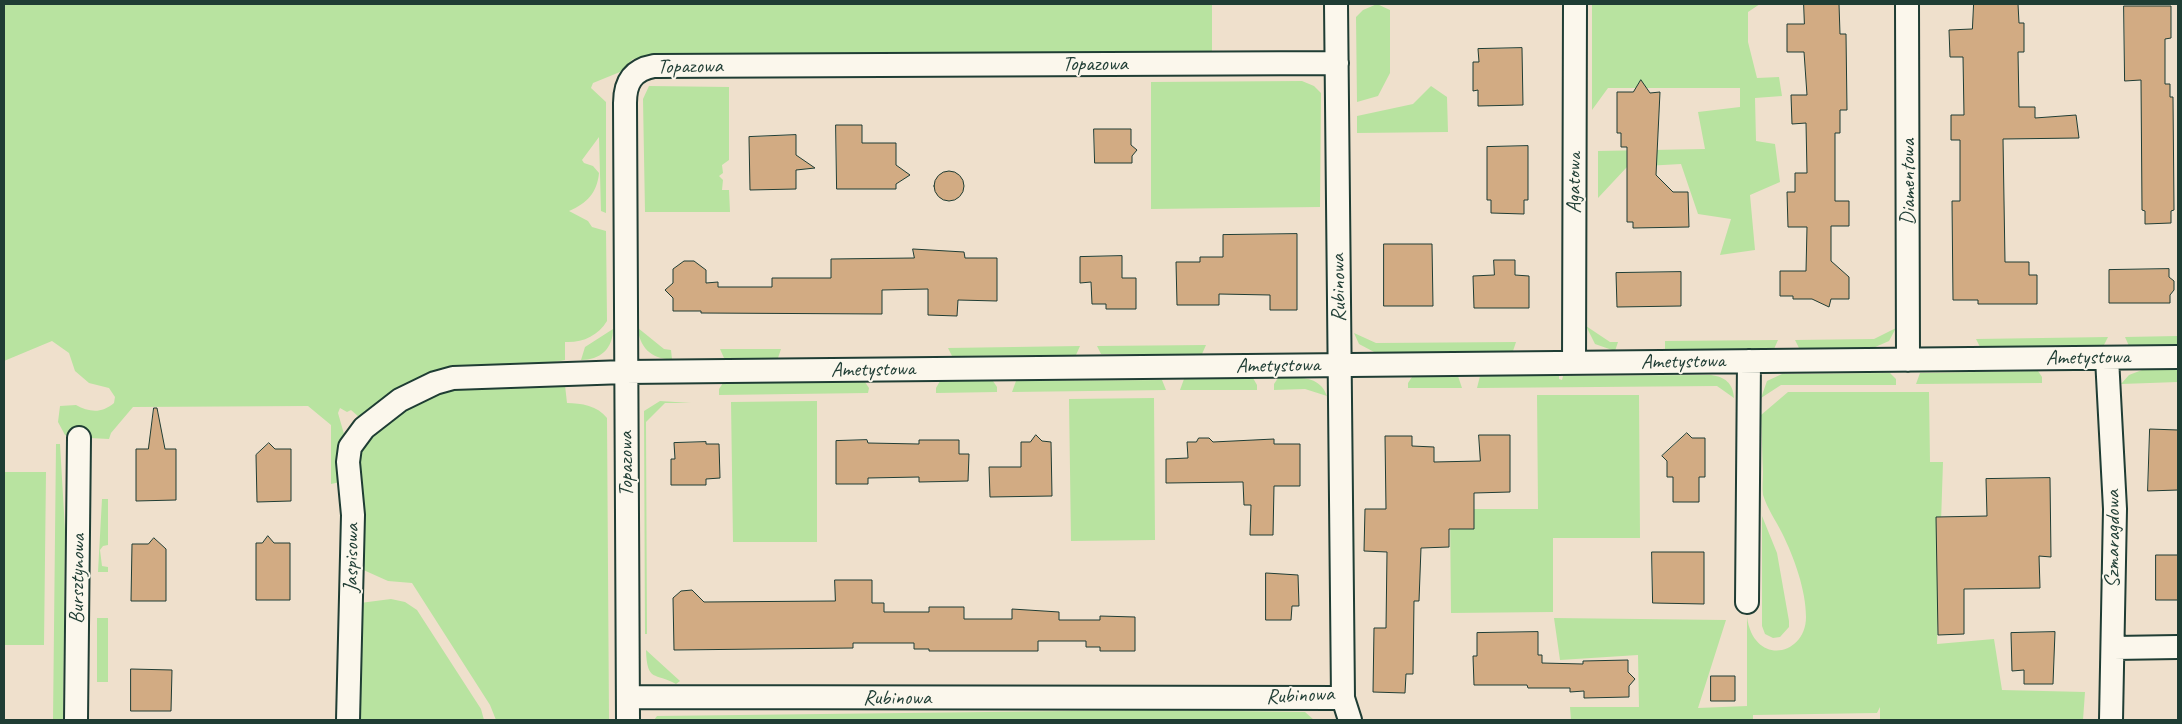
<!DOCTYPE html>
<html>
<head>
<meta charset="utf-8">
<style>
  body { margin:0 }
  #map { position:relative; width:2182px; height:724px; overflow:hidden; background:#efe0cc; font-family:Caveat,sans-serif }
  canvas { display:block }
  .frame { position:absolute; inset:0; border:5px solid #1f3d34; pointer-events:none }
</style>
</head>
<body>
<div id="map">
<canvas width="2182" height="724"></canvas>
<div class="frame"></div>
</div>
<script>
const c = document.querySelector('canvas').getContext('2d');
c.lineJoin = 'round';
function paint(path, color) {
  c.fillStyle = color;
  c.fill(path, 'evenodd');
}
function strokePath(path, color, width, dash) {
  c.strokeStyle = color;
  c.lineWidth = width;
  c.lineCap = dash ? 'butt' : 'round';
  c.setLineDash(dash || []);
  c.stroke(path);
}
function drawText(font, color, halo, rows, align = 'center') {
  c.font = font + ' Caveat,sans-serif';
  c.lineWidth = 4;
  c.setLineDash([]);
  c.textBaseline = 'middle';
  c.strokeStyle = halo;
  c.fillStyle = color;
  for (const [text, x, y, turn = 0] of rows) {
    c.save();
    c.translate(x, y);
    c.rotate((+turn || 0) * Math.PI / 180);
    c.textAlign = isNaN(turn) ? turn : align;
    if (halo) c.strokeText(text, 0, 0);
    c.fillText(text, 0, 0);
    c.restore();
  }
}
paint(new Path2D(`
  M 4,4 L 1212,4 L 1212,53 L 646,57 L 633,59 L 620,72 L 593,83 L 591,88 L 606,102 L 606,213 L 601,211 L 599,137 L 582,160 L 584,163 L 593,166 L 599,173 C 597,193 587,203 569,211 L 588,221 L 592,227 L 606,231 L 607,321 C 598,336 582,343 565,342 L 565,360 L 545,364 L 478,367 L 360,418 L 351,410 L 347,412 L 340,408 L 338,413 L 344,434 L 340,482 L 331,484 L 331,425 L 308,406 L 133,407 L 111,433 L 109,439 L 70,437 L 65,435 L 58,422 L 60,406 L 76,405 C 89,412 101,414 114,403 L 115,397 L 109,388 L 89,383 L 75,371 L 69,353 L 52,341 L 4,361 Z
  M 1377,4 L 1390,10 L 1390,73 L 1378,96 L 1357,102 L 1356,17 L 1363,10 Z
  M 1592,4 L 1760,4 L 1748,12 L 1748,42 L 1757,78 L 1779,77 L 1782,96 L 1755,98 L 1756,141 L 1775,144 L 1780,182 L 1750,195 L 1755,250 L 1720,255 L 1731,219 L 1698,214 L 1681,164 L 1627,167 L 1598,198 L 1598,151 L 1705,149 L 1698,112 L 1740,107 L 1740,88 L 1608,88 L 1592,110 Z
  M 1302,81 L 1314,86 L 1321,93 L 1320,207 L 1151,209 L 1151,82 Z
  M 649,86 L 729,87 L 729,160 L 722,165 L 723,173 L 719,176 L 723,180 L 722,190 L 729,190 L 730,212 L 645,212 L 643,99 Z
  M 1431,86 L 1447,97 L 1448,132 L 1357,133 L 1357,116 L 1413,104 Z
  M 1586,326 L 1610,342 L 1618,342 L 1615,351 L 1595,344 Z
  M 638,328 L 664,349 L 671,350 L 672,359 C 652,360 639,347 638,328 Z
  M 1896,328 L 1889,341 L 1873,348 L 1799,348 L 1795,340 L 1874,339 Z
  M 613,329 C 613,349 600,360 581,360 L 585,347 Z
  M 1354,333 L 1376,343 L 1516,342 L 1513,351 L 1376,353 L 1359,344 Z
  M 2178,336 L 2178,345 L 2129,346 L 2125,337 Z
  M 2108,337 L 2104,345 L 1980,347 L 1976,339 Z
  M 1778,340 L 1774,349 L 1665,350 L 1665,341 Z
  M 1206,345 L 1202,354 L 1101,354 L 1097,346 Z
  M 1080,346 L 1076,355 L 952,356 L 948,348 Z
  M 720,349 L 781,349 L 778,358 L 724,358 Z
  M 2142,370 L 2178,370 L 2178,382 L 2121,384 L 2129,375 Z
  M 2038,371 L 2042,377 L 2042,383 L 1916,384 L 1920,373 Z
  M 1890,373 L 1896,379 L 1896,385 L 1781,385 L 1761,398 L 1767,381 L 1782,374 Z
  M 1711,375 C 1725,377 1733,383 1734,398 L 1717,386 L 1477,388 L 1480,376 L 1559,376 L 1559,379 L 1562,380 L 1563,376 Z
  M 1458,376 L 1462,388 L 1408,388 L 1408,383 L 1412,377 Z
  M 1253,378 L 1257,385 L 1257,390 L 1180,390 L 1184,379 Z
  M 1278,378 C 1298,378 1319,374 1327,396 L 1305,389 L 1274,390 L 1274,384 Z
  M 1162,380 L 1166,390 L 1012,392 L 1016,381 Z
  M 940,381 L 993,381 L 997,387 L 997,392 L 936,393 L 936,388 Z
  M 865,382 L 869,388 L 868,393 L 719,395 L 719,389 L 723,383 Z
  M 460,384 L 565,385 L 567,403 C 581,403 598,406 607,418 L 609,720 L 496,720 L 490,705 L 412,583 L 388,581 L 359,568 L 361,448 C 392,413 417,400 460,384 Z
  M 1788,392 L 1929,392 L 1930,462 L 1943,462 L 1937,644 L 1994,639 L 2002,690 L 2085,692 L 2083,720 L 1880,720 L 1880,707 L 1877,713 L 1753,715 L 1753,720 L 1571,720 L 1570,707 L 1639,707 L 1638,655 L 1560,660 L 1554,618 L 1726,620 L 1698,708 L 1747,706 L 1747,617 C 1754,667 1806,656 1806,617 C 1806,590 1794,557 1782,533 C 1776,521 1767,508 1763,495 C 1762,488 1763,479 1763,472 C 1762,453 1762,434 1761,415 Z
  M 1537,395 L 1639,395 L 1640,538 L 1553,538 L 1553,612 L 1451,613 L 1450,509 L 1538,509 Z
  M 1154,398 L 1155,540 L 1071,541 L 1069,399 Z
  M 660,401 L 691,403 L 665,403 L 646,422 L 647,634 L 645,634 L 644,411 Z
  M 817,401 L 817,542 L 733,542 L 731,402 Z
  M 56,444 L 60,444 L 65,530 L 63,720 L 53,720 Z
  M 4,472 L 46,472 L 44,645 L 4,645 Z
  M 102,499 L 108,499 L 108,545 L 103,546 L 100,550 L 102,566 L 108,567 L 108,572 L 98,572 Z
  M 1762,516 L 1777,553 L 1789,621 L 1789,627 L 1780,637 L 1773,638 L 1765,634 L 1762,626 Z
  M 391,599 L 405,602 L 417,610 L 481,709 L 484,720 L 356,720 L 360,603 Z
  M 97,618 L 108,618 L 108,682 L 97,682 Z
  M 646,650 L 680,681 L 676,684 C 655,672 647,683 646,650 Z
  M 1153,710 L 1305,712 L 1314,720 L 654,720 L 657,716 Z`), '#b8e3a0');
const building = new Path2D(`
  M 1804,4 L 1839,4 L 1840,34 L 1846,34 L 1847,110 L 1840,110 L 1840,133 L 1835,133 L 1835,201 L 1849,201 L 1849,226 L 1831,226 L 1831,261 L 1849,277 L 1849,299 L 1831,299 L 1829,307 L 1812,299 L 1793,299 L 1793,296 L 1780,296 L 1780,271 L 1806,271 L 1807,227 L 1788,227 L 1787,192 L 1795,192 L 1795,173 L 1807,173 L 1806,123 L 1792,124 L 1791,95 L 1807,95 L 1804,52 L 1787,52 L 1787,24 L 1804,24 Z
  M 1974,4 L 2018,4 L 2019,23 L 2024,23 L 2024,52 L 2018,52 L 2019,107 L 2035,107 L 2035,118 L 2076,115 L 2079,138 L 2003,139 L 2005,262 L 2029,262 L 2029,275 L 2037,275 L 2037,304 L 1978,304 L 1978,300 L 1953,300 L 1952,201 L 1960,201 L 1960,140 L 1951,140 L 1951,115 L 1964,115 L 1963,57 L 1950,57 L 1949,30 L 1972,29 Z
  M 2124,6 L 2171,6 L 2171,38 L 2165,39 L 2165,84 L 2170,84 L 2170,97 L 2173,97 L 2174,210 L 2171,211 L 2171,223 L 2145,224 L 2145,211 L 2142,210 L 2141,80 L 2125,81 Z
  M 1522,48 L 1523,105 L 1478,106 L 1478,90 L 1473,91 L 1473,62 L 1479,62 L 1478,49 Z
  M 1641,80 L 1650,93 L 1660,92 L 1656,175 L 1673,192 L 1688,192 L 1689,227 L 1633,228 L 1633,222 L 1627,222 L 1627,147 L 1621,147 L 1621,133 L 1617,133 L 1617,92 L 1633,92 Z
  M 836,125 L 862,125 L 862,143 L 896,143 L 896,165 L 910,175 L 896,184 L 896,189 L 837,189 Z
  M 1094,129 L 1131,129 L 1131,145 L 1137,150 L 1132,156 L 1132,163 L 1095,163 Z
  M 796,135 L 796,155 L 815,168 L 796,170 L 796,189 L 750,190 L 749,137 Z
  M 1528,146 L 1528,200 L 1524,200 L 1524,214 L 1491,213 L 1491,200 L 1487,200 L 1487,147 Z
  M934 186a15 15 0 1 1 30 0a15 15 0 1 1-30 0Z
  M 1297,234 L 1297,310 L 1270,310 L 1270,295 L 1219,294 L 1219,305 L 1177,305 L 1176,262 L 1200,262 L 1200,257 L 1223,257 L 1223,235 Z
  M 1384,244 L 1432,244 L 1433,306 L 1384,306 Z
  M 913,249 L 964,252 L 965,258 L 997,258 L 997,301 L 958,300 L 957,316 L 928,315 L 928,289 L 882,290 L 882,314 L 701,313 L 701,311 L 673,311 L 673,298 L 665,290 L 673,283 L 673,269 L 684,261 L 694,261 L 706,270 L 706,283 L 718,282 L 718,287 L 772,287 L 772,278 L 831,278 L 831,259 L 914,258 Z
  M 1122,256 L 1122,278 L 1136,278 L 1136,309 L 1106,309 L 1106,304 L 1092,304 L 1091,282 L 1080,283 L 1080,257 Z
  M 1494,260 L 1515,260 L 1515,275 L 1529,276 L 1529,308 L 1474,308 L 1473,276 L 1494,275 Z
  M 2169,269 L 2169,277 L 2174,281 L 2174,290 L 2170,295 L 2170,303 L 2109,303 L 2109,270 Z
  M 1681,272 L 1681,306 L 1617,307 L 1616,273 Z
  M 154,408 L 157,408 L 165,449 L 176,449 L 176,500 L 136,501 L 136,449 L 148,449 Z
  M 2150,429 L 2178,430 L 2178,490 L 2148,491 Z
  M 1687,433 L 1692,438 L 1705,438 L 1705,477 L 1699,477 L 1699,502 L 1673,502 L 1673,477 L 1667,477 L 1667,461 L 1662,456 Z
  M 1036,435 L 1042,441 L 1051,442 L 1052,496 L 990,497 L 989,467 L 1021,467 L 1021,442 L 1030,442 Z
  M 1479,435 L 1510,435 L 1510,492 L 1474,493 L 1474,529 L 1449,529 L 1449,547 L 1421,548 L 1419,601 L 1414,601 L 1413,674 L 1406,674 L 1405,693 L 1373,692 L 1374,628 L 1386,628 L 1387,552 L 1364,551 L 1365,509 L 1386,509 L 1385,436 L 1412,436 L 1412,446 L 1434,447 L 1434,462 L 1480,461 Z
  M 1199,438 L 1209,438 L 1213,442 L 1274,439 L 1274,444 L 1300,444 L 1300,486 L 1274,486 L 1273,535 L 1250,535 L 1251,505 L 1244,505 L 1243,482 L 1166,483 L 1166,459 L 1188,458 L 1187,442 L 1196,442 Z
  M 867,440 L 868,443 L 919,444 L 919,440 L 959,440 L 959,454 L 969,454 L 968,481 L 919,482 L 919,477 L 868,478 L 868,484 L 836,484 L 836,441 Z
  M 706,442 L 706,444 L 719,444 L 720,478 L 706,479 L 706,485 L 671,485 L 671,459 L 675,459 L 674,443 Z
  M 269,443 L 275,449 L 291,449 L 291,501 L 257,502 L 256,455 Z
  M 2050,478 L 2051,557 L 2039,556 L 2040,588 L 1964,589 L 1964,634 L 1938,635 L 1936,517 L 1987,516 L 1986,479 Z
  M 268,536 L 274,543 L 290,543 L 290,600 L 256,600 L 256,543 L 262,543 Z
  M 154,538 L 166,549 L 166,601 L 131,601 L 132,544 L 148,544 Z
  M 1652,552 L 1704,552 L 1704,604 L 1653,603 Z
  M 2156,555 L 2178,555 L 2178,600 L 2156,600 Z
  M 1266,573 L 1298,575 L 1299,606 L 1292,606 L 1291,620 L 1266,620 Z
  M 835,580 L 872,580 L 872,603 L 884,603 L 884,612 L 929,612 L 929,607 L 964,607 L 964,619 L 1012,619 L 1012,609 L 1059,612 L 1059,620 L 1100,620 L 1100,616 L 1135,617 L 1135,651 L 1100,651 L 1100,647 L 1086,647 L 1086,641 L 1038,641 L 1038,651 L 929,651 L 929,649 L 914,649 L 914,643 L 853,643 L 853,648 L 674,650 L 673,598 L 681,591 L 692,590 L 704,602 L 835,601 Z
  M 1538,632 L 1538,655 L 1542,655 L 1542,663 L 1583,664 L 1583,661 L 1628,660 L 1628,672 L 1635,679 L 1629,686 L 1629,697 L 1584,698 L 1584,691 L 1570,692 L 1570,688 L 1528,688 L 1527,685 L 1474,685 L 1473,656 L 1477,656 L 1477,633 Z
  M 2055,632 L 2053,684 L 2024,684 L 2024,670 L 2012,671 L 2011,633 Z
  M 131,669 L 172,670 L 171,711 L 131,711 Z
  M 1711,676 L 1735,676 L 1735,701 L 1711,701 Z`);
paint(building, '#d2ab83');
strokePath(building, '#1f3d34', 1);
const minor = new Path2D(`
  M 1336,4 L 1343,698 L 1350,720
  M 1907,4 L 1908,360
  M 2107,358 L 2115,509 L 2111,720
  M 1574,363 L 1575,4
  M 1747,602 L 1749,361
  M 2114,648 L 2178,647
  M 628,697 L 1343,698
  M 76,720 L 79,438
  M 348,720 L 353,515 L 348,462 L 350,447 L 364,428 L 400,400 L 435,383 L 453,378 L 625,372 L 2178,357
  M 628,720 L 625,103 C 625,83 632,70 654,66 L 1337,63`);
strokePath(minor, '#1f3d34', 26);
strokePath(minor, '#fbf7ec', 22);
drawText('21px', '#1f3d34', '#fbf7ec', [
  ["Topazowa",1095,64],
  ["Topazowa",690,67,-1],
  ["Diamentowa",1908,182,-90],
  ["Agatowa",1574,183,-90],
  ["Rubinowa",1339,288,-91],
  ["Ametystowa",2088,358,-1],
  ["Ametystowa",1683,362,-1],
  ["Ametystowa",1278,366,-1],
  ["Ametystowa",873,370,-1],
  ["Topazowa",626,464,-90],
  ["Szmaragdowa",2113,539,-90],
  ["Jaspisowa",352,558,-89],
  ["Bursztynowa",78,579,-89],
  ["Rubinowa",1300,696,-3],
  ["Rubinowa",897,698]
]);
</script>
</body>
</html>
